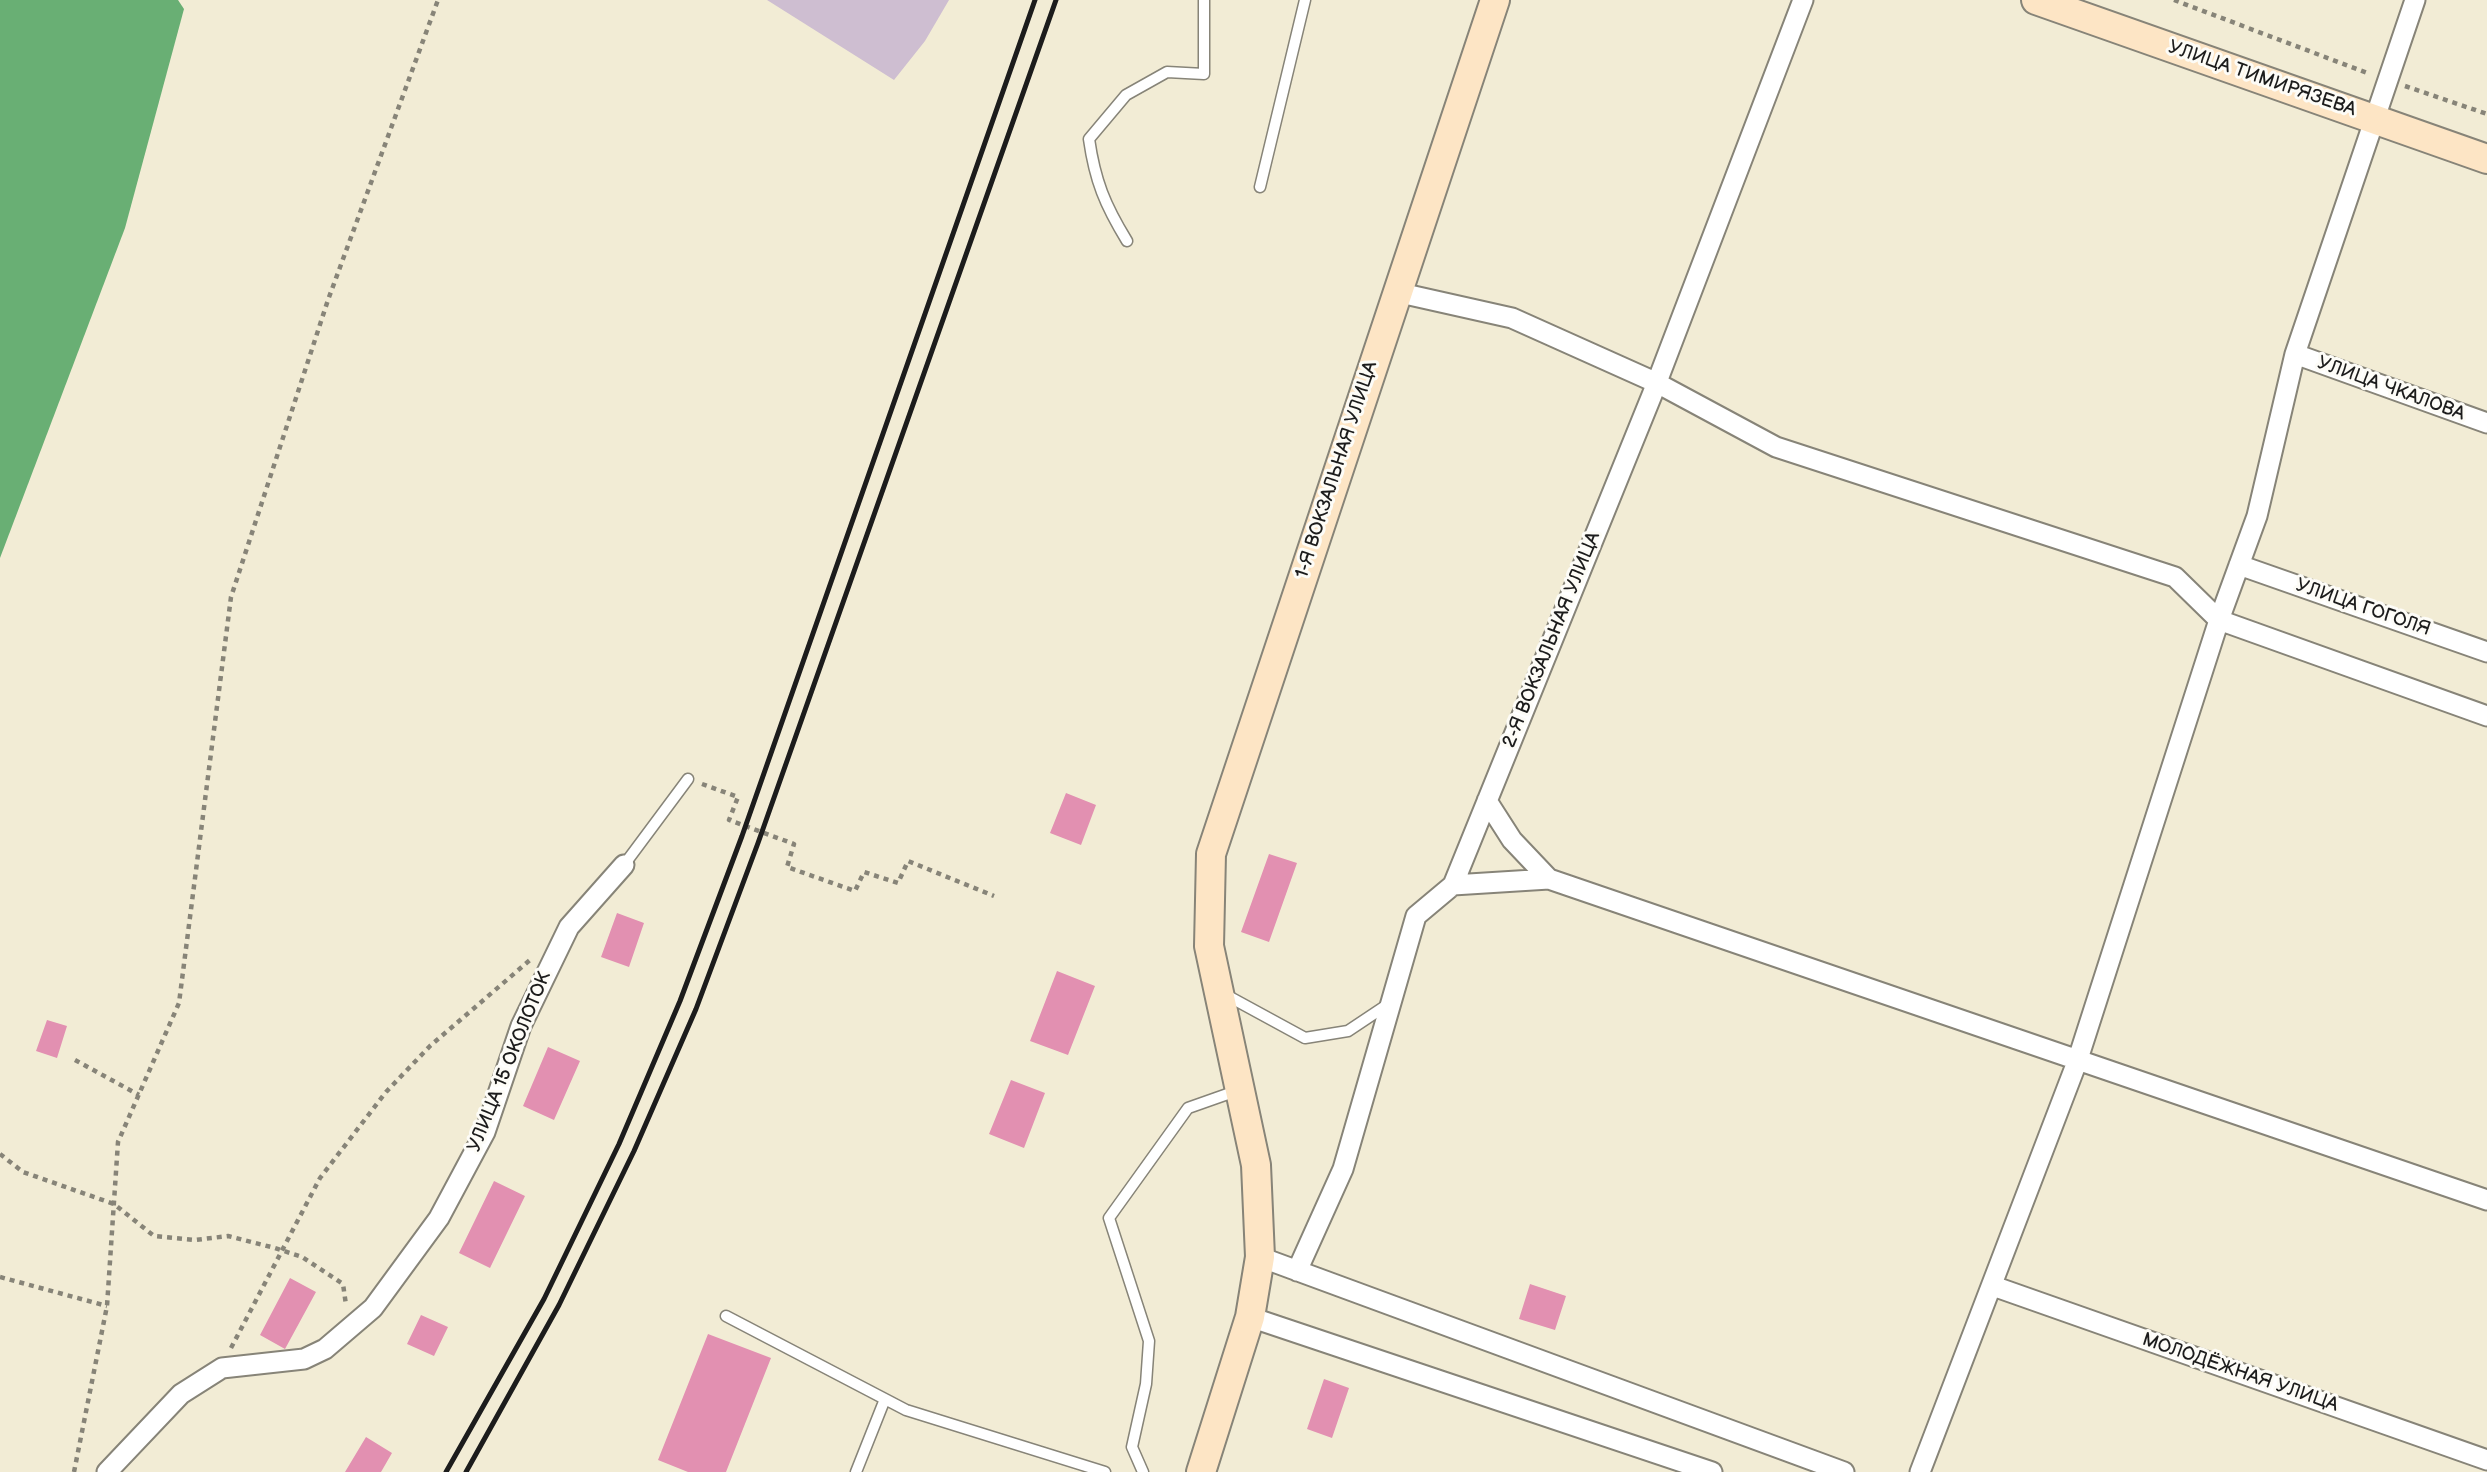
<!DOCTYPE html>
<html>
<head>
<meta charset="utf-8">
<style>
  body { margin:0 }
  canvas { display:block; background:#f2ecd5 }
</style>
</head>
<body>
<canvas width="2487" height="1472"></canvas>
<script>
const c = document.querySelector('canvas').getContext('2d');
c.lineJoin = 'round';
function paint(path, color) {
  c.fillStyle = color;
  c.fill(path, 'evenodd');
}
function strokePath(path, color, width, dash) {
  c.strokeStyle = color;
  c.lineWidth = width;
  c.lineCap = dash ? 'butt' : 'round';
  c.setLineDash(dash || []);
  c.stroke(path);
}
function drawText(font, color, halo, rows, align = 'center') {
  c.font = font + ' "Balsamiq Sans",sans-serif';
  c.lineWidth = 6;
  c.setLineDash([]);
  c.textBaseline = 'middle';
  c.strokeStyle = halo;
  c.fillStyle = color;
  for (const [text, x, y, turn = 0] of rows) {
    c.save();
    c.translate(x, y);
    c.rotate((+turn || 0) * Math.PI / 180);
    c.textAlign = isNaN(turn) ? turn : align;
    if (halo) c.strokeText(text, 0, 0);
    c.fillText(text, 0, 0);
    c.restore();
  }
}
paint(new Path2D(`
  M 767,0 L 949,0 L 925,41 L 894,80 Z`), '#cebed1');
paint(new Path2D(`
  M 0,0 L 178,0 L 184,9 L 125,228 L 0,558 Z`), '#69af74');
paint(new Path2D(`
  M 1066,793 L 1096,805 L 1081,845 L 1050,833 Z
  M 1269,854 L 1297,863 L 1269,942 L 1241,932 Z
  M 617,913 L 644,923 L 629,967 L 601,957 Z
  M 1057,971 L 1095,986 L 1068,1055 L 1030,1041 Z
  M 47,1020 L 67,1026 L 57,1058 L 36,1051 Z
  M 548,1047 L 580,1061 L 554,1120 L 523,1106 Z
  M 1011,1080 L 1045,1093 L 1024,1148 L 989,1134 Z
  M 494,1181 L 525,1196 L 490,1268 L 459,1253 Z
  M 290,1278 L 316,1292 L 285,1349 L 260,1335 Z
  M 1530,1284 L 1566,1296 L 1555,1330 L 1519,1319 Z
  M 421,1315 L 448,1327 L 434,1356 L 407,1344 Z
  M 708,1334 L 771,1358 L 726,1472 L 688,1472 L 658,1460 Z
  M 1324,1379 L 1349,1388 L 1332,1438 L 1307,1429 Z
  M 366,1437 L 392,1453 L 381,1472 L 345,1472 Z`), '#e290b1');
const lane = new Path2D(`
  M 1260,187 L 1305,0
  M 1127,241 C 1105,205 1095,181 1089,139 L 1126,95 L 1167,72 L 1204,74 L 1204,0
  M 624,865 L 688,779
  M 1226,995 L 1305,1038 L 1348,1031 L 1387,1005
  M 726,1316 L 906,1410 L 1105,1472
  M 856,1472 L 885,1399
  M 1143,1472 L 1132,1447 L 1146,1384 L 1149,1341 L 1109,1218 L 1188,1108 L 1239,1090`);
const street = new Path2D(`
  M 1396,292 L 1512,318 L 1657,383 L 1776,447 L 2175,577 L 2219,620 L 2487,716
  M 2295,354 L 2487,423
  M 2239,565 L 2487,652
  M 1487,801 L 1512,840 L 1549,879
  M 1453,885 L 1549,879 L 2487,1200
  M 1260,1257 L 1844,1472
  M 1297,1271 L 1343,1169 L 1416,916 L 1453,885 L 1652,395 L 1803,0
  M 1993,1286 L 2487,1460
  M 1250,1317 L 1712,1472
  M 107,1472 L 181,1394 L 222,1368 L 304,1359 L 325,1349 L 373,1308 L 439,1218 L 485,1132 L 521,1026 L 569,927 L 624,865
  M 1920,1472 L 2077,1062 L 2219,620 L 2257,516 L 2295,354 L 2415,0`);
const secondary = new Path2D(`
  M 2036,0 L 2487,159
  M 1201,1472 L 1250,1317 L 1260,1257 L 1256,1165 L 1209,946 L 1211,854 L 1495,0`);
strokePath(lane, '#878478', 13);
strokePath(street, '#878478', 23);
strokePath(secondary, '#878478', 32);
strokePath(new Path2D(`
  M 2174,0 L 2370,74
  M 2405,86 L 2487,114
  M 702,784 L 738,797 L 729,820 L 794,844 L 787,867 L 855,891 L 864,872 L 898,883 L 908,861 L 994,896
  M 75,1060 L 139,1095
  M 0,1154 L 23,1172 L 114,1204 L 154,1236 L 195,1240 L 228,1236 L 275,1248 L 302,1257 L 343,1284 L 346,1305
  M 0,1277 L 107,1306
  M 231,1348 L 320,1178 L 386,1092 L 430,1046 L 530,960
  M 74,1472 L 107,1306 L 118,1142 L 179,1003 L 231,597 L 328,300 L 438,0`), '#878478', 4.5, [5, 5]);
strokePath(lane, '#fff', 10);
strokePath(street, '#fff', 19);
strokePath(secondary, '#fde5c5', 28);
strokePath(new Path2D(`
  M 446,1472 L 544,1299 L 619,1144 L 680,1001 L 742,836 L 1035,0
  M 466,1472 L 559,1305 L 634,1151 L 696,1009 L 758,843 L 1056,0`), '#1c1c1c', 5);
drawText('19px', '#1c1c1c', '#fdfcf7', [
  ["УЛИЦА ТИМИРЯЗЕВА",2262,79,19],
  ["УЛИЦА ЧКАЛОВА",2391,389,20],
  ["1-Я ВОКЗАЛЬНАЯ УЛИЦА",1337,470,-72],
  ["УЛИЦА ГОГОЛЯ",2363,608,19],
  ["2-Я ВОКЗАЛЬНАЯ УЛИЦА",1552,640,-68],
  ["УЛИЦА 15 ОКОЛОТОК",510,1062,-68],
  ["МОЛОДЁЖНАЯ УЛИЦА",2240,1373,19]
]);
</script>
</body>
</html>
